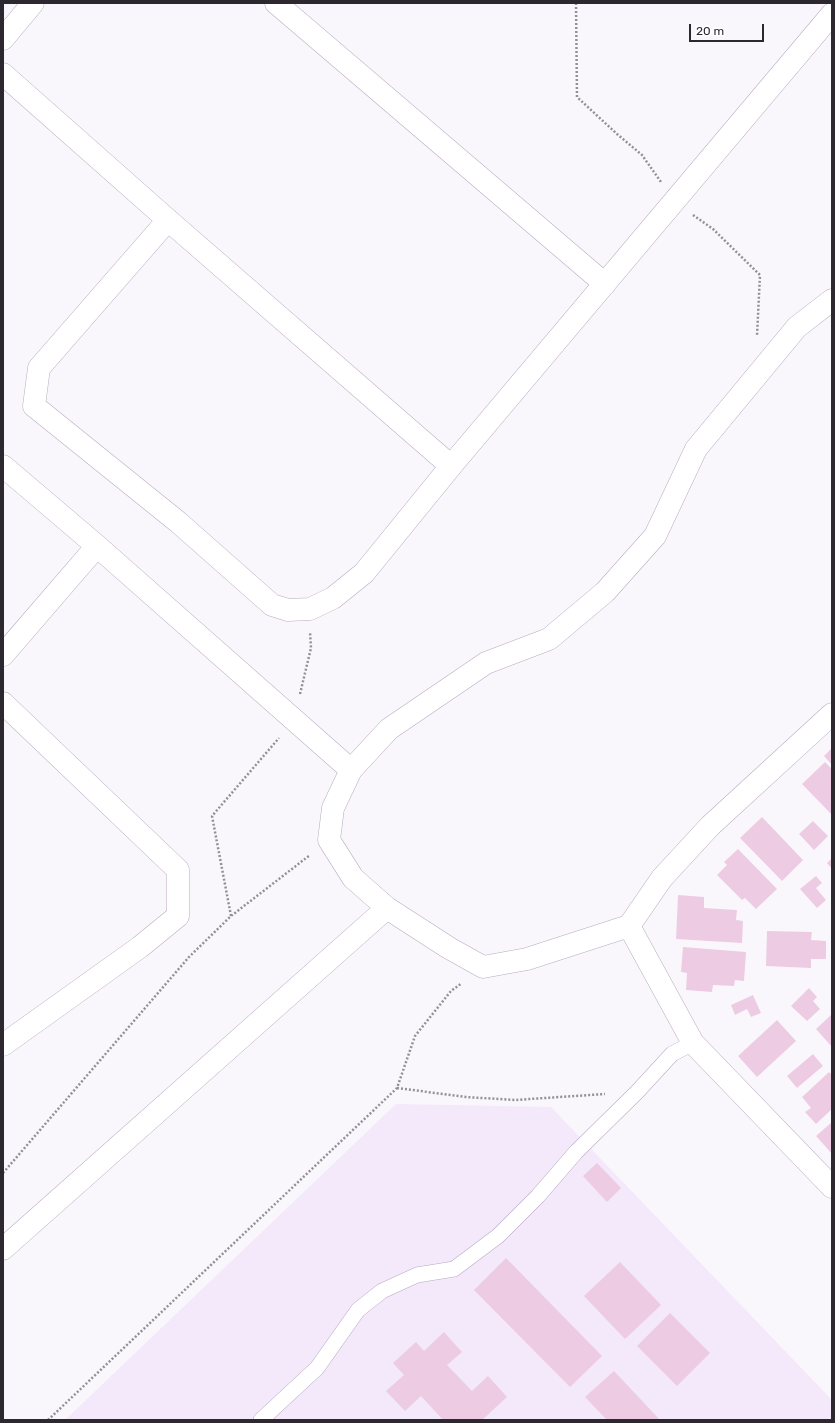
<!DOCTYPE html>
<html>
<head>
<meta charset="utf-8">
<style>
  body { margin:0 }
  #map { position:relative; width:835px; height:1423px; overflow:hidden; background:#faf7fc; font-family:Rubik,sans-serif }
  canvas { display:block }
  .frame { position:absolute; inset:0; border:4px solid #2d2730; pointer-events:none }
  .scale { position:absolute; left:689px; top:24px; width:75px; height:18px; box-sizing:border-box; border:2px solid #2d2730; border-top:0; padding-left:5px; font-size:12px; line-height:14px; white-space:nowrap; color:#2d2730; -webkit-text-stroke:3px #fff; paint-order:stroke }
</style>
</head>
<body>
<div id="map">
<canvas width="835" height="1423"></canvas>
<div class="frame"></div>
<div class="scale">20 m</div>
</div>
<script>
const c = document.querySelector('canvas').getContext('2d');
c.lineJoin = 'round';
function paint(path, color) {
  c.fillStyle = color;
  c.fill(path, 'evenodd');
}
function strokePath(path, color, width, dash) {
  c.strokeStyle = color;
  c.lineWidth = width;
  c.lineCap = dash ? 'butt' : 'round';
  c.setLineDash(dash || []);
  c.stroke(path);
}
paint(new Path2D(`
  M 396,1104 L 551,1107 L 832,1400 L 832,1420 L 65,1420 Z`), '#f4e8fb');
paint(new Path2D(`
  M 832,748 L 832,765 L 824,756 Z
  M 825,762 L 832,769 L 832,815 L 802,784 Z
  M 762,817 L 803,860 L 782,881 L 740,838 Z
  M 813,821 L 828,836 L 814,850 L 799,834 Z
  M 738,849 L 777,889 L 756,909 L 745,898 L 742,900 L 717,875 L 727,865 L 724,862 Z
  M 832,858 L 832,869 L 827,863 Z
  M 816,876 L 822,883 L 816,888 L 826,900 L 817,908 L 800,889 Z
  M 678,895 L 704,897 L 704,908 L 737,910 L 736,920 L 743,921 L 742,943 L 676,939 Z
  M 767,931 L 812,932 L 811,940 L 826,941 L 826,959 L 811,959 L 811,968 L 766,966 Z
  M 683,947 L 746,952 L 744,981 L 735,980 L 734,986 L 713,985 L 712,992 L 686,990 L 687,973 L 681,972 Z
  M 809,988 L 817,997 L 813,1001 L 820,1009 L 807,1021 L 791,1006 Z
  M 753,995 L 761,1013 L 751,1017 L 747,1009 L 735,1015 L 731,1005 Z
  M 832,1014 L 832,1047 L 816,1029 Z
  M 777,1020 L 796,1041 L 757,1077 L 738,1056 Z
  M 813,1054 L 823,1066 L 797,1088 L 787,1076 Z
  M 829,1072 L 832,1075 L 832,1109 L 816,1124 L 805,1112 L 811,1108 L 802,1097 Z
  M 832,1122 L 832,1154 L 816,1136 Z
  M 597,1163 L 621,1188 L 607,1202 L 583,1176 Z
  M 506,1258 L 602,1356 L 570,1387 L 474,1290 Z
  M 620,1262 L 661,1305 L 625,1339 L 584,1296 Z
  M 670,1313 L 710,1353 L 677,1386 L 637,1346 Z
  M 444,1332 L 462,1352 L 447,1365 L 472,1391 L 488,1376 L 507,1397 L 482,1420 L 443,1420 L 421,1396 L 405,1411 L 386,1391 L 404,1375 L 393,1363 L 416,1342 L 424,1351 Z
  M 614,1371 L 660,1420 L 607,1420 L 585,1397 Z`), '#edcce3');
const service = new Path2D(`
  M 261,1420 L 317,1368 L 358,1310 L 382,1291 L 417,1275 L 454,1269 L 498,1236 L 538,1196 L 576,1152 L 637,1092 L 672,1054 L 693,1043`);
const minor = new Path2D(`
  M 276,3 L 605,284
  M 3,39 L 33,3
  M 3,74 L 168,220 L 451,466
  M 168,220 L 39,368 L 34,406 L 178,522 L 272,605 L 288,610 L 310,609 L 333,598 L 364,573 L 451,466 L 832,14
  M 832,300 L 797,327 L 696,449 L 655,536 L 605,592 L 549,639 L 486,663 L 389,729 L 351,770 L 333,808 L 329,840 L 353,878 L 387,908 L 449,948 L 483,967 L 527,959 L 629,926 L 662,878 L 710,826 L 832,714
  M 3,466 L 97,546 L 351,770
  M 3,655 L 97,546
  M 3,703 L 178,870 L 178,916 L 140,947 L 3,1045
  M 629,926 L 693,1043 L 832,1187
  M 3,1249 L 387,908`);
strokePath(service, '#b9aac2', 16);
strokePath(minor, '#b9aac2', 23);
strokePath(new Path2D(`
  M 576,3 L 577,97 L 617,134 L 642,155 L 661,182
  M 693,215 L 713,229 L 760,275 L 757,336
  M 300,694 L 311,648 L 310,632
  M 231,916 L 212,816 L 279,738
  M 397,1088 L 466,1097 L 515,1100 L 605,1094
  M 3,1173 L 189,957 L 231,916 L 310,855
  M 48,1420 L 397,1088 L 415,1036 L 451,991 L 462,983`), '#938f96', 2.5, [2, 2]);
strokePath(service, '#fff', 15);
strokePath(minor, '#fff', 22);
</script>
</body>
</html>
